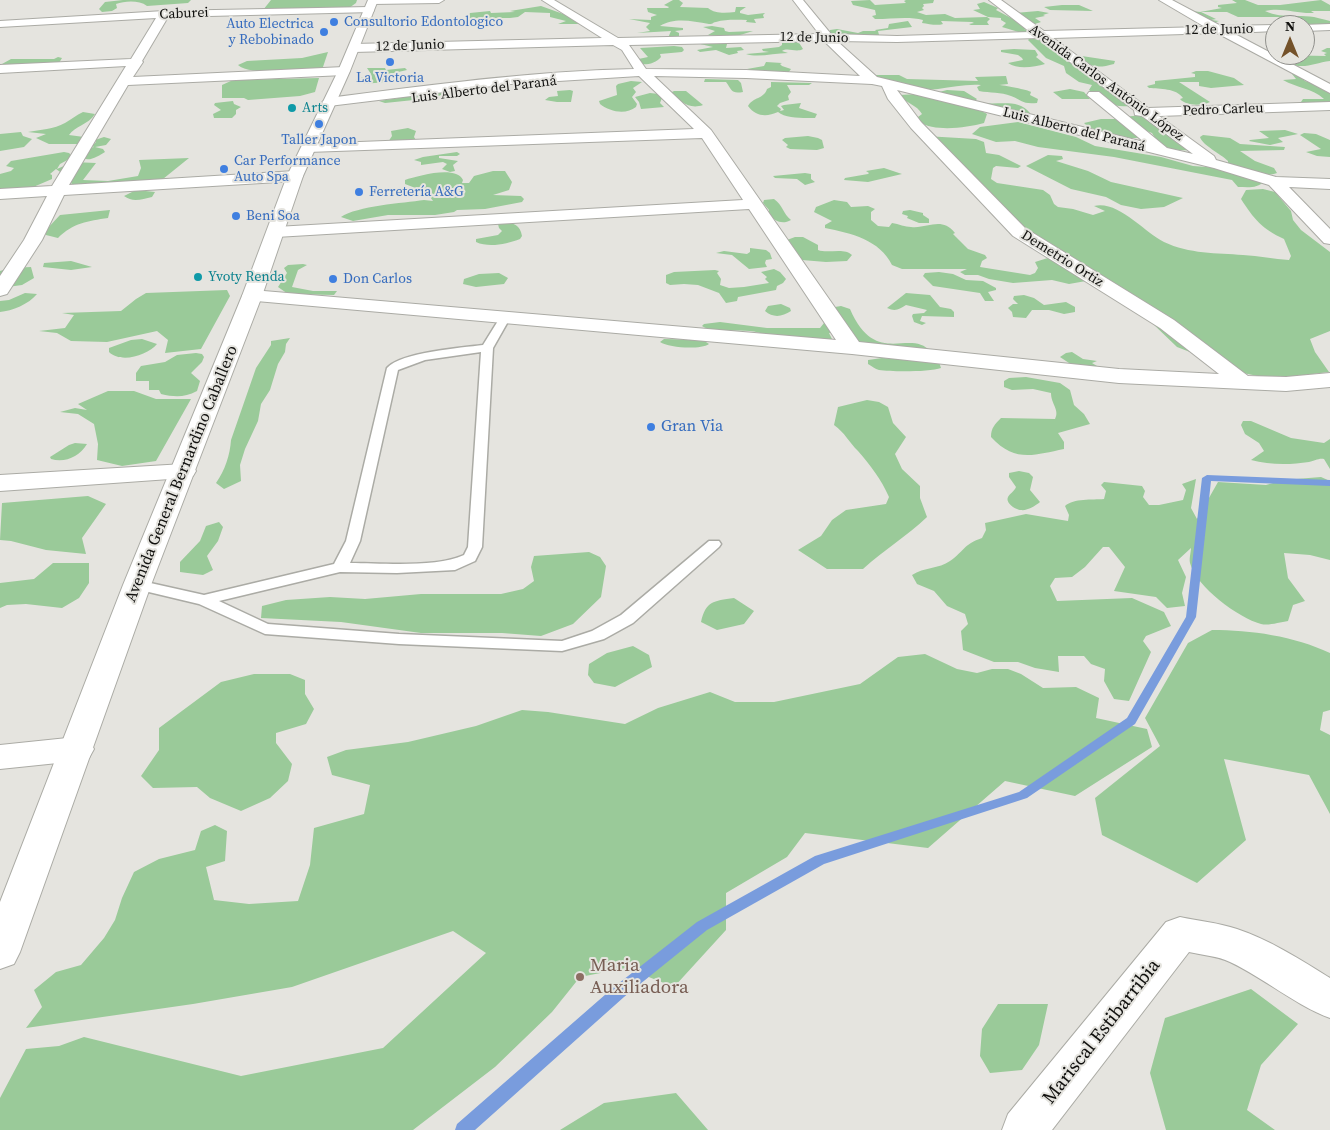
<!DOCTYPE html>
<html>
<head>
<meta charset="utf-8">
<style>
  body { margin:0 }
  #map { position:relative; width:1330px; height:1130px; overflow:hidden; background:#e5e4df; font-family:"Source Serif 4",serif }
  canvas { display:block }
  .north { position:absolute; left:1265px; top:15px; width:50px; height:50px; box-sizing:border-box; background:#e5e4df; border:1px solid #90908c; border-radius:50%; rotate:0deg; font-size:14px; font-weight:700; line-height:20px; text-align:center; color:#11110f }
  .north::after { content:''; display:block; margin:auto; width:18px; height:22px; background:#74522a; clip-path:polygon(50% 0,100% 100%,50% 72%,0 100%) }
</style>
</head>
<body>
<div id="map">
<canvas width="1330" height="1130"></canvas>
<div class="north">N</div>
</div>
<script>
const c = document.querySelector('canvas').getContext('2d');
c.lineJoin = 'round';
function paint(path, color) {
  c.fillStyle = color;
  c.fill(path, 'evenodd');
}
function strokePath(path, color, width, dash) {
  c.strokeStyle = color;
  c.lineWidth = width;
  c.lineCap = dash ? 'butt' : 'round';
  c.setLineDash(dash || []);
  c.stroke(path);
}
function drawText(font, color, halo, rows, align = 'center') {
  c.font = font + ' "Source Serif 4",serif';
  c.lineWidth = 4;
  c.setLineDash([]);
  c.textBaseline = 'middle';
  c.strokeStyle = halo;
  c.fillStyle = color;
  for (const [text, x, y, turn = 0] of rows) {
    c.save();
    c.translate(x, y);
    c.rotate((+turn || 0) * Math.PI / 180);
    c.textAlign = isNaN(turn) ? turn : align;
    if (halo) c.strokeText(text, 0, 0);
    c.fillText(text, 0, 0);
    c.restore();
  }
}
paint(new Path2D(`
  M 123,0 L 191,0 L 188,3 L 147,6 C 139,0 125,1 116,4 L 117,8 L 112,11 L 102,12 L 99,9 L 105,2 Z
  M 271,0 L 357,0 L 356,3 L 349,8 L 263,10 Z
  M 673,0 L 679,0 L 683,3 L 680,7 L 708,8 C 715,14 726,13 735,12 L 736,7 L 746,7 L 740,11 L 740,13 L 748,15 L 765,13 L 763,15 L 764,18 L 754,19 L 756,23 L 746,22 L 747,20 C 738,20 726,19 716,22 C 711,23 714,24 709,24 C 692,21 674,17 660,26 L 683,28 L 683,30 L 675,31 L 679,33 L 679,37 L 668,38 L 671,31 L 637,33 L 650,31 L 646,27 L 650,23 L 629,19 L 651,20 L 651,17 L 657,15 L 648,12 L 647,8 L 668,8 L 669,7 L 664,5 Z
  M 870,0 L 875,5 L 906,3 L 904,1 L 906,0 L 934,0 L 933,3 L 923,4 L 924,6 L 922,8 L 924,10 L 917,12 L 926,15 L 945,14 L 955,18 L 987,17 L 990,19 L 987,22 L 989,25 L 971,25 L 969,24 L 974,23 L 972,22 L 941,21 L 943,24 C 937,26 929,24 922,23 L 923,20 C 909,16 892,19 875,19 L 872,16 L 876,15 L 875,10 L 853,5 L 851,1 Z
  M 1232,0 L 1245,0 L 1258,5 L 1280,5 L 1321,0 L 1330,5 L 1330,11 L 1311,11 L 1314,13 C 1297,14 1282,7 1265,11 C 1282,19 1297,14 1314,17 C 1319,18 1325,20 1330,21 L 1330,25 L 1293,25 L 1278,17 L 1238,17 L 1227,12 L 1201,12 L 1216,19 L 1211,20 L 1219,21 L 1216,22 L 1217,24 L 1192,11 L 1200,12 L 1222,8 L 1218,7 L 1218,5 L 1237,3 Z
  M 984,2 L 998,8 L 996,10 L 1026,26 L 1022,19 L 1027,18 L 1015,13 L 1038,11 L 1049,13 L 1043,15 L 1045,16 L 1035,18 L 1041,22 L 1035,24 L 1039,29 L 1024,29 L 1032,32 L 1022,33 L 1002,27 L 1006,23 L 1001,20 L 1001,18 L 988,17 L 973,10 L 980,9 L 977,4 Z
  M 1062,5 L 1079,5 L 1093,11 L 1050,10 L 1044,7 Z
  M 541,6 L 566,15 L 579,24 L 558,24 L 566,21 L 550,17 L 550,13 L 525,12 L 518,17 L 510,18 L 468,18 L 470,13 L 490,11 L 491,13 L 515,12 L 510,11 Z
  M 908,21 L 912,27 L 878,31 L 879,35 L 872,37 L 855,34 L 829,34 L 830,30 L 837,29 L 858,33 L 863,31 L 876,31 L 875,30 L 888,28 L 889,24 Z
  M 712,26 L 724,28 L 725,31 L 729,32 L 753,31 L 737,36 L 708,35 L 715,31 L 703,27 Z
  M 1030,38 L 1043,41 L 1046,45 L 1081,64 L 1085,73 L 1099,78 L 1136,105 C 1114,109 1106,103 1089,90 L 1092,85 L 1079,82 L 1066,73 L 1064,66 L 1046,58 L 1028,40 Z
  M 782,41 L 798,41 L 803,49 C 796,53 788,47 782,51 L 788,53 C 774,53 758,58 746,54 L 769,52 L 763,51 L 762,49 L 779,47 L 782,45 Z
  M 696,43 L 724,43 L 727,44 L 726,48 L 741,47 L 744,50 L 737,51 L 738,53 L 729,55 L 716,50 L 700,52 L 697,50 L 713,47 Z
  M 674,46 L 682,47 L 684,50 L 682,52 L 660,54 L 661,57 C 654,66 639,66 629,61 L 648,57 L 640,48 Z
  M 1327,48 L 1330,48 L 1330,61 C 1314,63 1304,70 1287,63 L 1294,59 L 1277,55 L 1326,56 L 1324,54 L 1327,53 L 1321,51 Z
  M 1014,49 L 1035,50 L 1038,55 L 1036,57 L 1045,64 C 1034,67 1018,70 1008,63 L 1023,60 L 1022,58 L 1018,55 L 1001,52 L 1001,50 Z
  M 328,52 L 322,70 C 304,71 250,76 238,65 L 247,61 L 302,58 Z
  M 1075,55 L 1115,61 L 1114,64 C 1096,69 1090,67 1075,55 Z
  M 58,57 L 62,58 L 59,63 L 5,67 L 2,64 L 11,59 L 54,59 Z
  M 766,62 L 782,63 L 780,64 L 782,66 L 791,69 L 788,73 L 751,71 L 747,69 L 764,66 Z
  M 367,68 L 385,68 L 386,70 L 405,68 L 407,70 L 385,75 L 392,80 L 388,82 L 361,84 L 355,81 L 357,78 L 367,77 L 371,74 Z
  M 1196,71 L 1208,71 L 1234,78 L 1244,85 L 1211,88 L 1199,86 L 1199,82 L 1179,82 L 1210,102 C 1201,106 1186,106 1180,99 L 1183,98 C 1176,88 1160,89 1149,88 L 1147,86 L 1155,84 L 1155,81 L 1195,77 L 1195,74 L 1191,73 Z
  M 1292,74 L 1296,74 L 1305,81 L 1322,87 L 1330,93 L 1330,103 L 1301,102 L 1303,99 L 1324,99 C 1312,88 1297,88 1283,80 L 1296,79 Z
  M 870,75 L 899,75 L 907,79 L 978,81 L 975,77 L 1006,76 L 1008,84 L 999,85 C 1003,85 1029,90 1031,92 L 1030,95 L 1038,99 L 1037,103 C 1021,104 1024,101 1011,96 C 1001,92 990,93 979,91 L 977,87 L 981,85 C 966,84 953,87 938,89 C 914,92 892,84 870,75 Z
  M 319,78 L 315,92 L 300,96 L 248,100 L 244,98 L 222,98 L 222,85 L 233,80 Z
  M 705,79 L 738,80 L 741,83 L 743,92 C 731,94 732,90 726,82 L 704,82 Z
  M 631,81 L 642,82 L 633,88 L 636,92 L 632,97 L 637,104 L 636,107 C 626,115 610,112 600,104 L 599,101 L 617,95 L 616,86 L 618,84 Z
  M 771,82 L 812,83 L 809,85 L 787,85 L 791,92 L 788,96 L 789,100 L 780,103 L 777,106 L 781,109 L 780,111 L 784,110 L 781,106 L 784,105 L 801,103 L 799,108 L 817,114 L 815,118 C 805,118 786,119 778,112 C 767,117 756,117 748,106 C 753,97 764,99 767,89 L 771,87 Z
  M 1070,89 L 1084,92 L 1090,99 L 1062,99 L 1053,92 Z
  M 570,90 L 573,91 L 571,102 L 557,102 L 545,100 L 549,97 L 558,96 L 557,91 Z
  M 947,90 L 964,91 L 977,99 L 975,101 C 993,108 1017,96 1030,113 L 1028,115 L 939,92 Z
  M 674,91 L 686,91 L 703,105 C 689,110 680,101 670,93 Z
  M 438,92 L 442,93 L 441,95 L 433,98 L 385,103 L 379,101 Z
  M 650,93 L 659,94 L 662,98 L 660,103 L 664,107 L 641,109 L 639,102 L 635,97 Z
  M 919,94 L 976,108 L 987,114 L 984,123 C 966,128 935,132 919,122 L 918,117 L 922,114 C 917,105 906,103 899,95 Z
  M 233,101 L 234,104 L 241,107 L 236,110 L 236,114 L 232,118 L 214,118 L 213,114 L 221,110 L 214,105 L 215,103 Z
  M 83,112 L 95,114 C 88,125 75,126 69,135 L 84,137 L 80,144 L 49,144 L 36,138 L 46,134 L 28,132 C 40,130 54,129 65,123 C 72,119 76,115 83,112 Z
  M 1143,115 L 1197,149 C 1179,152 1161,151 1152,133 L 1133,126 L 1123,117 Z
  M 1101,119 L 1118,119 L 1141,137 C 1129,141 1093,132 1084,123 Z
  M 1018,122 L 1076,137 L 1095,146 L 1161,157 L 1193,166 L 1219,168 L 1264,181 C 1258,189 1247,187 1238,187 L 1232,180 L 1114,157 L 1038,147 L 1015,141 L 996,142 L 972,134 L 980,127 Z
  M 408,128 L 416,131 L 414,137 L 416,140 L 388,142 L 392,136 L 391,131 Z
  M 1285,130 L 1298,134 L 1278,138 L 1283,142 L 1270,145 L 1249,141 L 1250,140 L 1269,138 L 1259,131 Z
  M 21,132 L 23,136 L 32,139 L 24,147 L 0,151 L 0,134 Z
  M 1304,133 L 1316,134 L 1330,140 L 1330,157 L 1317,156 L 1306,152 L 1321,149 L 1300,135 Z
  M 1203,135 L 1230,138 L 1240,144 L 1285,147 L 1284,150 L 1240,151 L 1255,161 L 1274,168 L 1277,173 C 1262,178 1242,169 1228,165 L 1228,161 C 1221,154 1202,145 1200,137 Z
  M 808,136 L 818,138 L 822,140 L 824,148 L 817,150 L 790,149 L 786,147 L 788,145 L 782,140 L 785,138 Z
  M 925,136 L 976,139 L 984,142 L 986,153 L 999,155 L 1021,166 L 1018,168 L 996,166 L 993,168 L 991,179 L 997,183 L 1043,190 L 1050,195 L 1054,204 L 1058,207 L 1073,209 L 1093,215 L 1105,211 L 1094,206 C 1118,200 1144,232 1164,242 C 1189,254 1217,253 1243,255 C 1259,256 1274,259 1289,260 L 1291,256 L 1284,239 C 1262,229 1254,219 1241,199 L 1246,190 L 1263,189 L 1275,192 L 1291,211 L 1293,220 L 1301,230 L 1330,252 L 1330,331 L 1310,339 L 1315,352 L 1329,372 L 1289,377 L 1258,376 L 1212,367 L 1203,357 L 1177,347 L 1151,322 L 1121,287 L 1087,274 L 1081,262 L 1011,221 Z
  M 104,137 L 111,139 L 106,145 L 95,147 L 103,149 L 105,152 C 98,156 90,162 83,158 L 82,150 L 94,147 L 92,146 L 96,142 L 95,140 Z
  M 64,152 L 69,153 L 73,157 L 60,164 L 57,169 L 73,162 L 96,163 L 83,180 L 108,181 L 138,176 L 141,168 L 139,160 L 189,158 L 158,183 L 72,185 L 70,179 L 56,169 L 50,174 L 52,175 L 52,179 L 31,188 L 0,194 L 0,174 L 11,171 L 14,168 L 6,166 L 11,161 Z
  M 457,152 L 460,154 L 457,156 L 439,156 L 439,158 L 458,161 L 453,165 L 455,171 L 450,172 L 442,169 L 447,164 L 443,162 L 421,165 L 421,162 L 414,160 L 423,157 Z
  M 1048,155 L 1062,156 L 1063,159 L 1056,161 L 1088,171 L 1111,182 L 1183,198 L 1164,207 L 1141,209 L 1121,205 L 1106,197 L 1071,189 L 1026,166 Z
  M 884,168 L 902,174 L 868,182 L 844,180 L 845,178 L 868,174 L 869,173 L 866,171 Z
  M 493,171 L 505,171 L 512,182 L 509,190 L 493,195 L 521,196 L 524,199 L 522,202 L 485,209 L 457,210 L 454,212 L 435,215 L 388,215 L 353,221 L 341,217 C 357,206 403,203 424,200 L 433,201 L 428,194 L 430,189 L 418,189 L 405,184 L 405,180 C 418,176 456,165 463,180 L 462,183 L 469,183 L 474,176 Z
  M 805,173 L 811,174 L 811,179 L 815,182 L 805,185 L 797,179 L 775,178 L 773,176 Z
  M 136,190 L 155,192 L 152,197 C 142,199 133,203 124,196 Z
  M 774,199 C 783,205 783,214 791,220 C 782,225 775,221 769,215 L 769,210 L 763,203 L 764,200 Z
  M 834,200 L 847,202 L 851,207 L 868,206 L 875,209 L 871,212 L 871,220 L 878,226 L 889,227 L 892,223 C 899,224 905,227 911,227 C 928,229 941,216 955,233 L 953,234 L 968,249 L 985,255 L 987,258 L 982,261 L 980,267 L 1030,275 L 1035,273 L 1038,268 L 1035,262 L 1051,257 L 1086,281 L 1069,284 L 1052,280 L 1013,283 L 989,279 L 978,275 L 965,275 L 960,272 L 967,269 L 902,269 L 892,265 C 880,240 851,233 825,228 L 825,225 L 832,221 L 814,212 L 816,207 Z
  M 110,210 L 108,218 C 88,221 73,223 58,238 L 46,235 L 45,231 L 60,215 Z
  M 910,210 L 923,213 L 923,215 L 929,219 L 929,223 L 919,223 L 907,218 L 908,216 L 902,214 L 903,211 Z
  M 504,222 C 514,223 520,225 522,236 L 520,239 C 507,244 489,248 476,242 L 476,239 L 498,235 L 502,231 L 499,228 L 498,224 Z
  M 795,237 L 803,237 L 818,245 L 818,250 C 828,254 844,247 852,255 L 847,261 L 826,262 L 802,260 L 787,240 Z
  M 750,248 L 766,250 L 770,253 L 772,259 L 766,260 L 765,263 L 767,267 L 749,269 L 732,255 L 716,253 L 724,251 L 747,254 L 750,252 Z
  M 71,261 L 92,267 L 71,270 L 43,267 L 44,263 Z
  M 303,264 L 307,265 L 298,270 L 292,287 L 313,291 L 337,291 L 334,295 L 288,294 L 278,287 L 287,273 L 284,268 L 288,265 Z
  M 31,267 L 34,278 L 22,285 L 0,288 L 0,271 L 10,268 Z
  M 774,269 L 780,272 L 786,279 L 783,283 L 777,286 L 776,290 L 738,297 L 737,301 L 726,303 L 719,293 L 698,285 L 684,284 L 670,285 L 666,283 L 666,275 L 674,272 L 715,270 L 719,271 L 717,273 L 721,279 L 720,285 L 729,288 L 744,287 L 769,283 L 765,279 L 767,277 L 761,272 Z
  M 939,272 L 953,274 L 966,280 L 983,281 L 996,288 L 996,290 L 988,292 L 994,301 L 985,301 L 980,293 L 933,286 L 923,276 L 925,273 Z
  M 499,273 L 508,278 L 504,284 L 476,287 L 463,284 L 464,279 L 479,274 Z
  M 227,290 L 230,296 L 201,349 L 165,353 L 168,340 L 157,331 L 107,342 L 71,341 L 57,333 L 39,331 L 65,328 L 74,315 L 62,313 L 121,311 L 136,299 L 146,293 Z
  M 25,293 L 37,294 C 29,304 12,311 0,312 L 0,301 L 9,300 Z
  M 906,293 L 930,295 L 940,307 L 951,309 L 954,312 L 954,317 L 922,316 L 920,321 L 926,323 L 922,325 L 914,322 L 912,316 L 913,314 L 924,313 L 927,310 L 906,305 C 899,309 896,312 887,308 Z
  M 1024,295 L 1034,298 L 1044,305 L 1066,302 L 1075,307 L 1075,312 L 1064,314 L 1049,310 L 1032,310 L 1026,318 L 1013,317 L 1012,312 L 1008,308 L 1013,304 L 1018,304 L 1013,299 L 1014,296 Z
  M 781,304 L 790,308 L 791,311 C 782,317 773,318 765,311 L 768,306 Z
  M 841,306 L 850,309 C 876,369 910,327 931,352 L 856,345 L 835,307 Z
  M 720,322 L 767,328 L 820,328 L 824,323 L 831,324 L 834,332 L 829,333 L 832,339 L 822,342 L 766,335 C 747,326 714,335 702,326 L 704,324 Z
  M 290,338 L 286,344 L 285,352 L 278,364 L 270,390 L 261,404 L 258,421 L 245,449 L 240,465 L 241,481 L 224,489 L 216,483 C 225,470 230,455 231,440 L 256,368 L 271,345 L 271,341 Z
  M 142,339 L 157,344 C 148,355 121,364 109,352 L 109,348 L 131,340 Z
  M 664,339 L 703,340 L 709,344 C 700,350 669,348 660,342 Z
  M 1072,352 L 1083,359 L 1097,361 L 1092,363 L 1097,366 L 1092,369 L 1072,365 L 1060,357 L 1066,353 Z
  M 196,353 L 202,354 L 204,357 L 202,362 L 191,373 L 200,381 L 197,391 C 184,398 174,397 161,394 L 159,390 L 149,390 L 149,381 L 136,381 L 136,373 L 141,366 L 165,362 L 177,355 Z
  M 882,358 L 939,362 L 941,368 C 930,372 892,372 879,370 C 875,369 872,366 868,364 L 868,360 Z
  M 1026,377 L 1060,383 L 1070,390 L 1074,405 L 1084,414 L 1090,424 L 1058,433 L 1064,442 L 1064,449 C 1034,455 1015,463 991,437 C 991,428 995,424 1001,418 L 1055,419 C 1060,410 1051,404 1051,393 L 1033,389 L 1012,390 L 1004,387 L 1004,381 L 1009,378 Z
  M 108,391 L 134,391 L 156,399 L 191,399 L 156,461 L 122,466 L 97,460 L 98,444 L 94,424 L 78,414 L 60,412 L 75,408 L 87,410 L 78,404 Z
  M 867,400 L 879,402 L 888,407 L 893,423 L 906,437 L 895,454 L 902,469 L 920,486 L 920,498 L 927,517 C 907,536 884,550 863,569 L 827,569 L 798,550 L 821,536 L 832,520 L 846,510 L 886,504 L 889,497 C 881,479 871,466 858,451 C 849,442 845,433 834,425 L 838,407 Z
  M 1243,421 L 1251,421 L 1291,438 L 1324,443 L 1330,439 L 1330,469 L 1324,459 C 1318,458 1315,461 1309,462 C 1290,465 1269,465 1251,460 L 1264,451 L 1259,443 L 1245,434 L 1241,425 Z
  M 75,443 L 87,444 C 79,457 65,463 51,459 L 50,457 L 69,445 Z
  M 1019,471 L 1029,473 L 1033,477 L 1030,490 L 1040,502 C 1035,506 1027,511 1021,510 C 1016,510 1005,503 1008,497 C 1010,493 1014,492 1016,487 L 1009,477 L 1009,473 Z
  M 1321,477 L 1330,481 L 1330,560 L 1310,555 L 1284,553 L 1288,578 L 1305,601 L 1293,605 L 1288,621 C 1280,622 1269,626 1261,624 C 1239,618 1196,587 1190,563 C 1189,558 1191,552 1191,548 L 1178,560 L 1186,577 L 1182,593 L 1185,606 L 1167,608 L 1156,597 L 1114,591 L 1125,567 L 1109,547 L 1103,547 L 1085,567 L 1072,577 L 1055,578 L 1050,586 L 1057,601 L 1132,598 L 1164,612 L 1171,626 L 1146,636 L 1143,641 L 1151,652 L 1129,701 L 1114,699 L 1104,681 L 1105,669 L 1091,664 L 1084,656 L 1058,656 L 1059,672 L 1035,668 L 1018,662 L 994,662 L 963,650 L 961,631 L 968,624 L 965,614 L 947,606 L 934,591 L 917,584 L 912,575 C 924,567 939,569 950,561 C 964,551 964,544 982,538 L 986,530 L 985,523 L 1026,514 L 1068,521 L 1069,515 L 1065,506 C 1074,498 1092,500 1104,499 L 1106,491 L 1101,485 L 1104,482 L 1142,486 L 1145,491 L 1143,497 L 1149,505 L 1159,505 L 1183,500 L 1186,490 L 1182,484 L 1196,479 L 1191,508 L 1197,519 L 1218,482 L 1266,485 L 1284,480 Z
  M 88,496 L 106,504 L 82,538 L 86,554 L 46,550 L 11,541 L 0,540 L 2,503 Z
  M 219,522 L 223,527 L 218,541 L 207,556 L 213,570 L 203,575 L 180,572 L 180,562 L 200,541 L 206,526 Z
  M 589,552 L 600,557 L 606,566 L 601,597 L 573,624 L 541,636 L 502,633 L 421,633 L 341,622 L 261,618 L 262,606 L 286,600 L 330,597 L 365,599 L 421,594 L 501,594 L 523,589 L 534,581 L 531,567 L 534,556 Z
  M 53,563 L 89,563 L 89,583 L 79,598 L 62,608 L 26,604 L 7,605 L 0,608 L 0,583 L 34,579 Z
  M 734,598 L 754,611 L 744,624 L 717,630 L 701,622 C 706,601 713,601 734,598 Z
  M 1212,630 C 1251,630 1294,636 1330,653 L 1330,710 L 1323,712 L 1320,730 L 1330,735 L 1330,814 L 1309,775 L 1224,759 L 1246,840 L 1197,883 L 1102,835 L 1095,798 L 1160,746 L 1145,718 L 1188,643 Z
  M 633,646 L 649,655 L 652,667 L 615,687 L 594,683 L 588,675 L 589,664 L 607,653 Z
  M 925,654 L 957,669 L 977,673 L 992,669 L 1008,669 L 1021,674 L 1043,688 L 1076,687 L 1099,698 L 1096,718 L 1147,729 L 1152,747 L 1075,796 L 1005,781 L 928,848 L 805,833 L 787,857 L 726,893 L 726,930 L 674,987 L 626,968 L 580,977 L 552,1012 L 495,1067 L 413,1130 L 0,1130 L 0,1098 L 26,1049 L 59,1046 L 84,1037 L 241,1076 L 383,1048 L 486,953 L 453,931 L 292,987 L 193,1004 L 26,1028 L 42,1007 L 34,990 L 56,972 L 81,965 L 104,938 L 115,920 L 122,898 L 134,872 L 159,859 L 195,850 L 201,831 L 215,825 L 227,831 L 225,861 L 206,867 L 214,900 L 249,904 L 298,901 L 310,865 L 314,828 L 364,814 L 370,785 L 332,775 L 327,757 L 346,750 L 408,742 L 476,726 L 522,710 L 548,712 L 625,724 L 658,708 L 710,692 L 735,702 L 774,702 L 860,684 L 898,657 Z
  M 254,674 L 290,674 L 305,680 L 305,694 L 314,709 L 306,724 L 276,733 L 276,743 L 292,764 L 288,781 L 270,798 L 241,811 L 210,798 L 197,787 L 153,788 L 141,776 L 159,750 L 159,728 L 221,682 Z
  M 1251,989 L 1298,1024 L 1261,1065 L 1247,1110 L 1275,1130 L 1166,1130 L 1150,1073 L 1165,1018 Z
  M 998,1004 L 1048,1004 L 1039,1045 L 1022,1070 L 990,1073 L 980,1056 L 982,1029 Z
  M 676,1093 L 708,1130 L 560,1130 L 604,1103 Z`), '#9aca99');
paint(new Path2D(`
  M 1207,475 L 1330,480 L 1330,486 L 1211,481 L 1196,617 L 1135,724 L 1027,798 L 824,864 L 707,930 L 624,997 L 475,1130 L 455,1130 L 457,1124 L 614,987 L 697,922 L 815,856 L 1019,792 L 1127,718 L 1186,617 L 1202,478 Z`), '#799cdd');
const lane = new Path2D(`
  M 505,315 L 510,318 L 493,348 L 482,547 L 475,561 L 455,570 L 397,573 L 340,572 L 219,601 L 268,624 L 399,634 L 562,641 L 592,631 L 621,615 L 709,541 L 719,541 L 721,544 L 719,547 L 633,623 L 604,639 L 562,651 L 399,644 L 265,634 L 199,604 L 132,588 L 129,585 L 132,582 L 137,580 L 204,595 L 334,564 L 346,541 L 387,368 C 401,352 461,348 483,345 L 501,316 ZM 481,352 L 468,547 L 464,555 C 436,568 381,563 350,563 L 360,541 L 398,370 L 425,360 Z`);
const street = new Path2D(`
  M 368,0 L 444,0 L 439,3 L 373,4 L 369,3 Z
  M 542,0 L 554,0 L 618,38 L 819,34 L 793,0 L 803,0 L 831,34 L 897,36 L 1030,32 L 989,0 L 1001,0 L 1044,31 L 1205,27 L 1159,0 L 1172,0 L 1221,26 L 1275,25 L 1277,25 L 1275,25 L 1275,31 L 1233,33 L 1330,84 L 1330,93 L 1217,33 L 1053,38 L 1148,108 L 1330,102 L 1330,110 L 1159,116 L 1214,156 L 1216,160 L 1276,177 L 1330,179 L 1330,189 L 1289,187 L 1330,229 L 1330,244 L 1324,243 L 1269,185 L 1214,168 L 897,90 L 921,122 L 1025,228 L 1174,320 L 1248,376 L 1286,377 L 1330,373 L 1330,387 L 1286,391 L 1119,383 L 852,354 L 245,300 L 242,296 L 245,292 L 252,290 L 836,340 L 749,209 L 276,237 L 270,236 L 267,232 L 270,228 L 276,227 L 743,200 L 702,138 L 308,152 L 303,151 L 301,148 L 303,145 L 308,144 L 694,129 L 639,76 L 510,84 L 329,106 L 322,102 L 329,98 C 430,85 532,71 634,69 L 622,50 L 613,45 L 354,52 L 348,48 L 354,44 L 602,38 ZM 1038,38 L 1134,110 L 1135,115 L 1142,116 L 1193,154 L 1167,148 L 1099,92 L 1089,92 L 1087,95 L 1144,142 L 877,77 L 837,41 L 897,42 ZM 824,41 L 860,76 L 746,70 L 646,69 L 629,45 ZM 654,76 L 746,78 L 872,84 L 882,86 L 888,99 L 911,128 L 1013,236 L 1160,328 L 1219,374 L 1119,369 L 859,342 L 711,130 Z
  M 369,7 L 373,8 L 374,10 L 373,12 L 168,17 L 142,61 L 143,62 L 133,77 L 344,67 L 350,71 L 344,75 L 128,85 L 69,185 L 295,171 L 301,173 L 303,176 L 301,179 L 295,181 L 64,195 L 42,240 L 7,294 L 0,296 L 0,276 L 24,240 L 47,196 L 0,199 L 0,189 L 52,186 L 126,66 L 0,73 L 0,65 L 131,59 L 156,18 L 0,27 L 0,21 L 164,11 Z
  M 1330,24 L 1330,30 L 1305,31 L 1305,25 L 1303,25 Z
  M 184,464 L 193,466 L 196,471 L 193,476 L 184,478 L 0,491 L 0,475 Z
  M 77,737 L 89,740 L 94,749 L 89,758 L 77,761 L 0,769 L 0,745 Z
  M 1180,917 C 1199,921 1219,923 1237,929 C 1270,940 1301,960 1330,978 L 1330,1018 C 1295,1005 1264,978 1230,962 C 1218,956 1202,955 1189,952 L 1052,1130 L 1002,1130 L 1008,1114 L 1166,922 Z`);
const primary = new Path2D(`
  M 368,0 L 378,0 L 350,71 L 303,176 L 262,296 L 151,585 L 20,952 L 14,964 L 0,969 L 0,902 L 123,585 L 242,296 L 287,176 L 338,71 Z`);
strokePath(lane, '#ababa5', 3);
strokePath(street, '#ababa5', 2);
strokePath(primary, '#ababa5', 2);
paint(lane, '#fff');
paint(street, '#fff');
paint(primary, '#fff');
for (const [x, y, r, color] of [
  [334,22,5,"#3f7fe0"],
  [324,32,5,"#3f7fe0"],
  [390,62,5,"#3f7fe0"],
  [292,108,5,"#0f9aa8"],
  [319,124,5,"#3f7fe0"],
  [224,169,5,"#3f7fe0"],
  [359,192,5,"#3f7fe0"],
  [236,216,5,"#3f7fe0"],
  [198,277,5,"#0f9aa8"],
  [333,279,5,"#3f7fe0"],
  [651,427,5,"#3f7fe0"],
  [580,977,5,"#8d6e63"]
]) {
  const dot = new Path2D();
  dot.arc(x, y, r, 0, 2 * Math.PI);
  c.fillStyle = color;
  c.fill(dot);
  strokePath(dot, '#e5e4df', 2);
}
drawText('14px', '#11110f', '#e5e4df', [
  ["Caburei",184,14,-2],
  ["12 de Junio",1219,30,-1],
  ["12 de Junio",814,38,1],
  ["12 de Junio",410,46,-2],
  ["Avenida Carlos António López",1106,83,36],
  ["Luis Alberto del Paraná",484,90,-7],
  ["Pedro Carleu",1223,110,-2],
  ["Luis Alberto del Paraná",1074,130,14],
  ["Demetrio Ortiz",1062,259,32]
]);
drawText('14px', '#366cbe', '#e5e4df', [
  ["Consultorio Edontologico",344,22],
  ["Auto Electrica",314,24,"right"],
  ["y Rebobinado",314,40,"right"],
  ["La Victoria",390,78,"center"],
  ["Taller Japon",319,140,"center"],
  ["Car Performance",234,161],
  ["Auto Spa",234,177],
  ["Ferretería A&G",369,192],
  ["Beni Soa",246,216],
  ["Don Carlos",343,279]
], 'left');
drawText('14px', '#0d838f', '#e5e4df', [
  ["Arts",302,108],
  ["Yvoty Renda",208,277]
], 'left');
drawText('16px', '#366cbe', '#e5e4df', [
  ["Gran Via",661,427]
], 'left');
drawText('16px', '#11110f', '#e5e4df', [
  ["Avenida General Bernardino Caballero",182,474,-68]
]);
drawText('19px', '#785e54', '#e5e4df', [
  ["Maria",590,966],
  ["Auxiliadora",590,988]
], 'left');
drawText('19px', '#11110f', '#e5e4df', [
  ["Mariscal Estibarribia",1102,1032,-52]
]);
</script>
</body>
</html>
